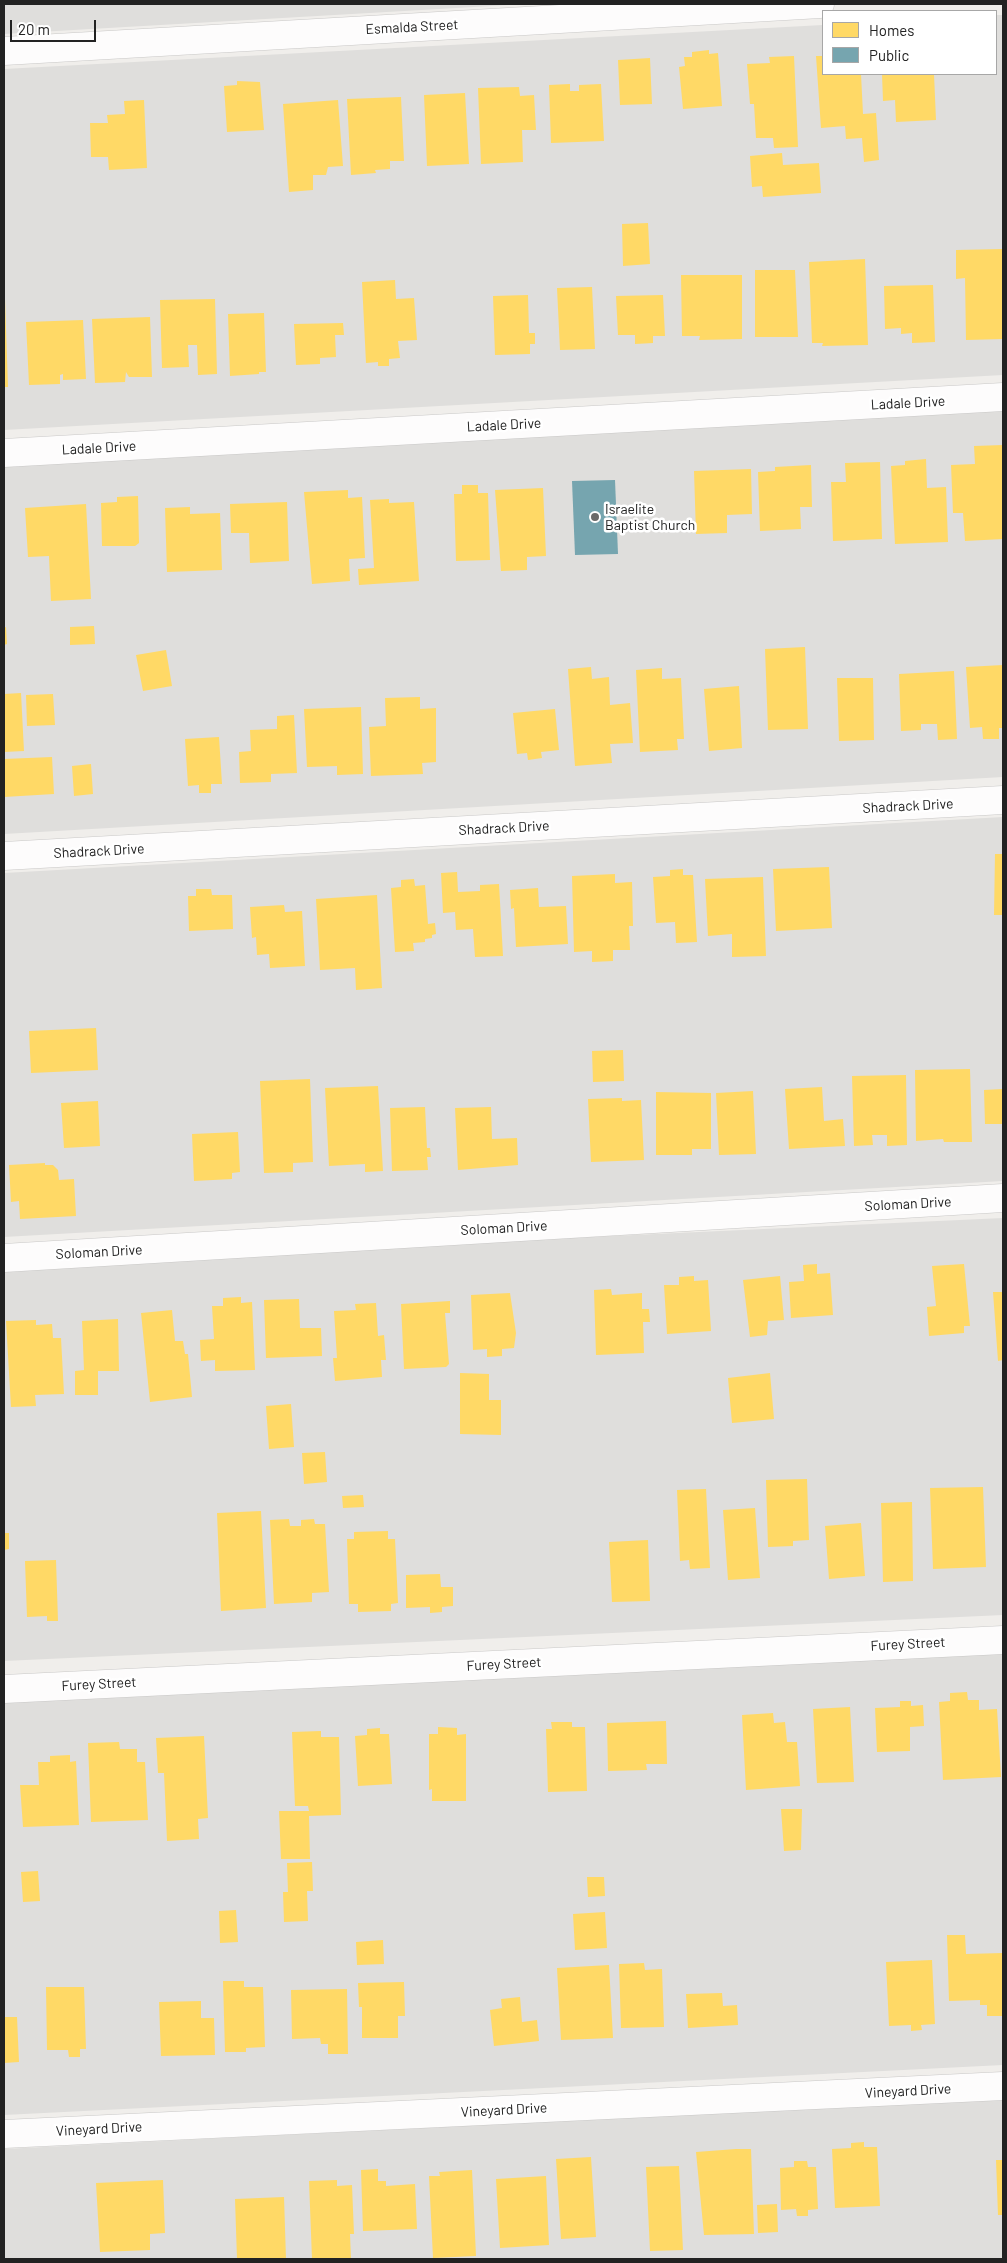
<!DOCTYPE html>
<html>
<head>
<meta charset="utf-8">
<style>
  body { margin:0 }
  #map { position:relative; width:1007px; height:2263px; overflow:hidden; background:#f0eeeb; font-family:Barlow,sans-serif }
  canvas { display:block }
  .frame { position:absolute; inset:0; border:5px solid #222; pointer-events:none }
  .legend { position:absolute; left:822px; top:10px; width:175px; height:65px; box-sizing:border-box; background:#fff; border:1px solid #a7a7a7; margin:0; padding:6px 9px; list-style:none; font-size:15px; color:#222 }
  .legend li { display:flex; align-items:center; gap:10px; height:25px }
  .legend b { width:25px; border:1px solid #a7a7a7 }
  .scale { position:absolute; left:10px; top:20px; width:86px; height:22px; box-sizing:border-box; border:2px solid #222; border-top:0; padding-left:6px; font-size:15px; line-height:18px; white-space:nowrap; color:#222; -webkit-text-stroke:4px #fff; paint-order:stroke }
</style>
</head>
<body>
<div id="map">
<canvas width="1007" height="2263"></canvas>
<div class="frame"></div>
<ul class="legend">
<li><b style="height:14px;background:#ffd966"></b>Homes</li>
<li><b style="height:14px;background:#76a5af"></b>Public</li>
</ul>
<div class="scale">20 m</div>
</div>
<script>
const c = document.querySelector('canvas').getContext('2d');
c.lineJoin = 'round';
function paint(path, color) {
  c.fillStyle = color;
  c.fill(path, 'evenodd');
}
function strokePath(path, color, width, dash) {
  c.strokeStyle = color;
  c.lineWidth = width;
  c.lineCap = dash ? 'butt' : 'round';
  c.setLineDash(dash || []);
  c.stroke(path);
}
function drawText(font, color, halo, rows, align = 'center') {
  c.font = font + ' Barlow,sans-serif';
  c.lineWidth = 5;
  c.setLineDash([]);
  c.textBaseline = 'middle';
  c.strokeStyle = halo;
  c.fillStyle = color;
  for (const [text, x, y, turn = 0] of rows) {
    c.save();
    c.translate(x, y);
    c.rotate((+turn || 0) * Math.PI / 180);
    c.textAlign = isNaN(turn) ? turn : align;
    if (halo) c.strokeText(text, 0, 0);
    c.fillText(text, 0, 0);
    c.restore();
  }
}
paint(new Path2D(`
  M 4,4 L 526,4 L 4,34 Z
  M 996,15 L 1003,15 L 1003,375 L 4,430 L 4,69 L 823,25 L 823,74 L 996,74 Z
  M 1003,407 L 1003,777 L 4,834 L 4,467 Z
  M 1003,817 L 1003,1181 L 4,1237 L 4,873 Z
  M 1003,1218 L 1003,1615 L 4,1661 L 4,1264 Z
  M 1003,1651 L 1003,2065 L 4,2115 L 4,1700 Z
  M 1003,2099 L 1003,2259 L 4,2259 L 4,2149 Z`), '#dfdedc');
paint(new Path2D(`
  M 709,50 L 709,54 L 718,53 L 722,106 L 683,109 L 679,67 L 685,66 L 684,57 L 692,57 L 692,52 Z
  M 794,56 L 798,147 L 774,148 L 773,138 L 756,138 L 754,104 L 750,104 L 747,64 L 770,63 L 769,57 Z
  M 816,56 L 823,56 L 823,74 L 861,74 L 863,114 L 876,113 L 879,160 L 864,162 L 862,138 L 846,139 L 845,126 L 821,128 Z
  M 650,58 L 652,104 L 620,105 L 618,60 Z
  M 882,74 L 934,74 L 936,120 L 896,122 L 895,100 L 883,101 Z
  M 237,81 L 260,82 L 264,130 L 227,132 L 224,86 L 237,85 Z
  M 570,84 L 570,91 L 579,91 L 579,85 L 601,84 L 604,141 L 551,143 L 549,85 Z
  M 519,87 L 520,96 L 534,95 L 536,130 L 522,130 L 523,162 L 481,164 L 478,88 Z
  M 465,93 L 469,164 L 427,166 L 424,95 Z
  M 401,97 L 404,161 L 390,161 L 390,169 L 375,170 L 376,173 L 351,175 L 347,99 Z
  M 144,100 L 147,168 L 109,170 L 108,157 L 91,157 L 90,123 L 108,123 L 107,115 L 125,114 L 124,101 Z
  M 338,100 L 343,166 L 328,167 L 326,175 L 313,175 L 313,190 L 289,192 L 283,104 Z
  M 782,153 L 783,165 L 819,163 L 821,193 L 763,197 L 762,186 L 752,187 L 750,156 Z
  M 648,223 L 650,264 L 623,266 L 622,224 Z
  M 1003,249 L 1003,339 L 966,340 L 965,278 L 956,279 L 956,250 Z
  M 865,259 L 868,345 L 822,346 L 823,343 L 812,343 L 809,262 Z
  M 755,270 L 795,270 L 798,337 L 755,337 Z
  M 681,275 L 742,275 L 742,339 L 699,340 L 700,336 L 682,336 Z
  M 395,280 L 396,299 L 414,298 L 417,340 L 398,341 L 400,358 L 389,359 L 389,366 L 378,366 L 378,362 L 366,363 L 362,282 Z
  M 933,285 L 935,342 L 912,343 L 912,333 L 901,334 L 901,328 L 885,329 L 884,286 Z
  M 592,287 L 595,349 L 560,350 L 557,288 Z
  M 528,295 L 529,333 L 535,333 L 535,344 L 530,344 L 530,354 L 495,355 L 493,296 Z
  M 663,295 L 665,336 L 653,336 L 653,343 L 635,344 L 635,335 L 618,335 L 616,296 Z
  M 4,299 L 5,299 L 8,387 L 4,387 Z
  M 215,299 L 217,374 L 198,375 L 197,345 L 188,345 L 189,367 L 162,368 L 160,300 Z
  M 264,313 L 266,372 L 259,372 L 259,374 L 230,376 L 228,314 Z
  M 150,317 L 152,377 L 129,377 L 126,372 L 125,382 L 95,383 L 92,319 Z
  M 83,320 L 86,379 L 63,380 L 63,374 L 60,375 L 60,384 L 29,385 L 26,322 Z
  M 343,323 L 344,335 L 335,335 L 336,357 L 320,358 L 320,364 L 296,365 L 294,324 Z
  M 1003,445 L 1003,539 L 965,541 L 963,513 L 953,513 L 951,465 L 975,464 L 974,446 Z
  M 926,459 L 927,488 L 946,487 L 948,542 L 895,544 L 891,466 L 905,465 L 905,461 Z
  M 880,462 L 882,539 L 833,541 L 831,482 L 846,482 L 845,463 Z
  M 811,465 L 812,507 L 800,507 L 801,529 L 760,531 L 758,472 L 775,471 L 775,467 Z
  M 751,469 L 752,514 L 727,515 L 727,533 L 696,534 L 694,471 Z
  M 462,485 L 478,485 L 478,493 L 488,493 L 490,560 L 456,561 L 454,494 L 462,494 Z
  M 543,488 L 546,556 L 527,557 L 527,570 L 501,571 L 495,490 Z
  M 348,490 L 348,498 L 362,497 L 365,558 L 349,559 L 350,581 L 312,584 L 304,492 Z
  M 138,496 L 139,543 L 135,546 L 102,546 L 101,503 L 117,502 L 117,497 Z
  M 389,499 L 389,503 L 414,502 L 419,581 L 359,585 L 358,569 L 374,568 L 370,500 Z
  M 287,502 L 289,561 L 250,563 L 249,533 L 231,533 L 230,504 Z
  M 86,504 L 91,599 L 51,601 L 49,556 L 28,557 L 25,508 Z
  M 190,507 L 190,514 L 220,513 L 222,570 L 167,572 L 165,508 Z
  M 94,626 L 95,644 L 70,645 L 70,627 Z
  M 6,627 L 7,644 L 4,645 L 4,628 Z
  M 805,647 L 808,729 L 768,730 L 765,649 Z
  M 166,650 L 172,686 L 143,691 L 136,655 Z
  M 1003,665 L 1003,728 L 999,728 L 999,739 L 983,739 L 982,727 L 970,728 L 966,667 Z
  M 591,667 L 592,679 L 609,677 L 610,705 L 630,703 L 633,743 L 610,744 L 612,763 L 575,766 L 568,669 Z
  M 662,668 L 662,679 L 681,678 L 684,739 L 677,739 L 678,750 L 640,752 L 636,670 Z
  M 954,671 L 957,739 L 938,740 L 937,724 L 921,724 L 921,730 L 901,731 L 899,674 Z
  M 837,678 L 873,678 L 874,740 L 839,741 Z
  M 739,686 L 742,748 L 709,751 L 704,689 Z
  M 21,693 L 24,751 L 4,752 L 4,694 Z
  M 53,694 L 55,725 L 27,726 L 26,695 Z
  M 420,697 L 420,709 L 436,708 L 436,762 L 422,763 L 423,774 L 371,776 L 369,727 L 386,726 L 385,698 Z
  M 361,707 L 363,774 L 337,775 L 337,766 L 307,767 L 304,709 Z
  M 555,709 L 559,750 L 541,752 L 542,758 L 528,760 L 527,753 L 517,754 L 513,713 Z
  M 294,715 L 297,773 L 271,774 L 271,782 L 240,783 L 239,752 L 251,751 L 250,730 L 277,729 L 277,716 Z
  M 219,737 L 222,784 L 211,784 L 211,793 L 199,793 L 199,785 L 188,786 L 185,739 Z
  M 52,757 L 54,794 L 4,797 L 4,759 Z
  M 91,764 L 93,794 L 74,796 L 72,766 Z
  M 995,854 L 1003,854 L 1003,915 L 994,915 Z
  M 829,867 L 832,928 L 776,931 L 773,869 Z
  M 683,869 L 683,875 L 693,875 L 697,942 L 676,943 L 675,922 L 656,923 L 653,877 L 670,876 L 670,870 Z
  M 457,872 L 458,892 L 480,891 L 480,885 L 499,884 L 503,956 L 475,957 L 473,929 L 456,930 L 455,912 L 443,913 L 441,873 Z
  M 615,874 L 615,883 L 632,882 L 633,926 L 629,926 L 630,950 L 613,950 L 613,961 L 592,962 L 592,951 L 574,952 L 572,876 Z
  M 763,877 L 766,956 L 732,957 L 732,934 L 708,936 L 705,879 Z
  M 414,879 L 415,886 L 425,885 L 428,924 L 435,923 L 436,934 L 432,935 L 432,938 L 425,939 L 425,942 L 413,943 L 414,951 L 395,952 L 391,888 L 401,887 L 401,880 Z
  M 538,888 L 539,907 L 566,906 L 568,944 L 516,947 L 514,908 L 511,909 L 510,890 Z
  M 196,889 L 211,889 L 212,895 L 232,895 L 233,929 L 189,931 L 188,896 L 196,896 Z
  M 377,895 L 382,988 L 356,990 L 355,968 L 320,970 L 316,899 Z
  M 284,905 L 285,912 L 302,911 L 305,966 L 270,968 L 269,954 L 257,955 L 256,937 L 252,938 L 250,907 Z
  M 96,1028 L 98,1070 L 31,1073 L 29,1031 Z
  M 623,1050 L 624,1081 L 593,1082 L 592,1051 Z
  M 970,1069 L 972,1142 L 944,1142 L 943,1139 L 916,1141 L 915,1070 Z
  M 906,1075 L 907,1145 L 887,1146 L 887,1135 L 872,1135 L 873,1145 L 854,1146 L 852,1076 Z
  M 310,1079 L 313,1162 L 293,1163 L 293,1172 L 264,1173 L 260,1081 Z
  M 378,1086 L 383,1171 L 365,1172 L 365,1164 L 329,1166 L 325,1088 Z
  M 822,1087 L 824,1121 L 843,1119 L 845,1146 L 789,1149 L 785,1089 Z
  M 1003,1089 L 1003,1124 L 985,1124 L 984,1090 Z
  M 753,1091 L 756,1154 L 719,1155 L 716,1093 Z
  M 656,1092 L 711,1093 L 711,1149 L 692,1149 L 692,1155 L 656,1155 Z
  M 622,1098 L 622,1101 L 641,1100 L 644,1160 L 591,1162 L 588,1099 Z
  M 98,1101 L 100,1146 L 64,1148 L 61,1103 Z
  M 425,1107 L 427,1148 L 430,1148 L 431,1157 L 427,1157 L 428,1170 L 392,1171 L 390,1108 Z
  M 491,1107 L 492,1139 L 517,1138 L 518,1165 L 458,1170 L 455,1108 Z
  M 238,1132 L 240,1172 L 232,1173 L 232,1179 L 194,1181 L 192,1134 Z
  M 45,1163 L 45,1165 L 53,1165 L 58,1170 L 59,1180 L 74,1179 L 76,1216 L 20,1219 L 19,1201 L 11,1202 L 9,1165 Z
  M 817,1264 L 817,1274 L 830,1273 L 833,1315 L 791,1318 L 789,1282 L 804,1281 L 803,1265 Z
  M 964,1264 L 970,1326 L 964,1326 L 964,1333 L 929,1336 L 927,1307 L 936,1306 L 932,1266 Z
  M 694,1276 L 694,1281 L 708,1280 L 711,1331 L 667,1334 L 664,1285 L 679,1285 L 679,1277 Z
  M 780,1276 L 784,1320 L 768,1321 L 767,1335 L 750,1337 L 743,1280 Z
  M 611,1289 L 612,1295 L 642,1293 L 642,1309 L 649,1309 L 650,1322 L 643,1322 L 644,1353 L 596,1355 L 594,1290 Z
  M 993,1292 L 1003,1292 L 1003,1360 L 998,1361 Z
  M 510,1293 L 516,1333 L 514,1348 L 502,1349 L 502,1356 L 487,1357 L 487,1349 L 473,1350 L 471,1295 Z
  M 241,1297 L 241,1303 L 252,1302 L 255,1370 L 215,1371 L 215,1360 L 201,1361 L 200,1340 L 214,1339 L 212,1306 L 223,1306 L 223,1298 Z
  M 299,1299 L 300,1328 L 321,1328 L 322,1356 L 266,1358 L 264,1300 Z
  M 450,1301 L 450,1313 L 445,1313 L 449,1364 L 446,1367 L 404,1369 L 401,1304 Z
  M 376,1303 L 378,1336 L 384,1335 L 386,1360 L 381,1360 L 382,1377 L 335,1381 L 333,1358 L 337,1358 L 334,1311 L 356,1310 L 355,1304 Z
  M 172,1310 L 175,1341 L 183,1341 L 185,1354 L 188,1354 L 192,1397 L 150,1402 L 141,1313 Z
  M 118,1319 L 119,1371 L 98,1371 L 98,1395 L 75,1395 L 75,1371 L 84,1370 L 82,1321 Z
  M 36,1320 L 36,1325 L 52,1324 L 53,1338 L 61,1338 L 64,1394 L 35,1395 L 36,1406 L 11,1407 L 6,1321 Z
  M 460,1373 L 489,1374 L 489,1400 L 501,1400 L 501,1435 L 460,1434 Z
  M 770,1373 L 774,1419 L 732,1423 L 728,1378 Z
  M 291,1404 L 294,1447 L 269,1449 L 266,1406 Z
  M 325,1452 L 327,1482 L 304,1484 L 302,1453 Z
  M 807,1479 L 809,1540 L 793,1541 L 793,1546 L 768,1547 L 766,1480 Z
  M 983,1487 L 986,1567 L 933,1569 L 930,1488 Z
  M 706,1489 L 710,1568 L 690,1569 L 689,1560 L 680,1561 L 677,1490 Z
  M 363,1495 L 364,1507 L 343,1508 L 342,1496 Z
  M 912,1502 L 913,1581 L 883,1582 L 881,1503 Z
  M 755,1508 L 760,1578 L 728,1580 L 723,1510 Z
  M 261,1511 L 266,1608 L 221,1611 L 217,1513 Z
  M 289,1519 L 290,1526 L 301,1526 L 301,1520 L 314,1519 L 315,1524 L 325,1524 L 329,1592 L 312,1593 L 312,1602 L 274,1604 L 270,1520 Z
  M 861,1523 L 865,1576 L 829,1579 L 825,1526 Z
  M 388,1531 L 388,1539 L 395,1539 L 398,1603 L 391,1604 L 391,1611 L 358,1612 L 358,1604 L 349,1604 L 347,1539 L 354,1539 L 354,1532 Z
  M 4,1533 L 9,1533 L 9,1549 L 4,1550 Z
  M 648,1540 L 650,1601 L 612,1602 L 609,1542 Z
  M 56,1560 L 58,1621 L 47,1621 L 47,1616 L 27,1617 L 25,1561 Z
  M 440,1574 L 441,1587 L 453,1587 L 453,1606 L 442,1607 L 442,1612 L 430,1613 L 430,1607 L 406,1608 L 406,1575 Z
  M 967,1692 L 968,1700 L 979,1700 L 979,1710 L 997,1709 L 1001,1777 L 943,1780 L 939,1702 L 950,1701 L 950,1693 Z
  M 900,1701 L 911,1701 L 911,1706 L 923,1705 L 924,1726 L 910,1727 L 910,1751 L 877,1752 L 875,1708 L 900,1707 Z
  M 850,1707 L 854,1782 L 817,1783 L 813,1709 Z
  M 773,1713 L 774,1723 L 785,1722 L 787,1742 L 797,1742 L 800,1786 L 746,1790 L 742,1715 Z
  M 666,1721 L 667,1764 L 646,1764 L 647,1770 L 608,1771 L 607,1723 Z
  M 551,1722 L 572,1722 L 572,1727 L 585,1727 L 587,1791 L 548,1792 L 546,1729 L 552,1729 Z
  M 438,1727 L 457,1728 L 457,1735 L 466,1734 L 466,1801 L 432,1801 L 432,1789 L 429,1790 L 429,1734 L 438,1734 Z
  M 380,1728 L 380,1734 L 389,1734 L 392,1784 L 358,1786 L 355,1736 L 367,1735 L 367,1729 Z
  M 321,1731 L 321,1737 L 339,1737 L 341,1815 L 309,1816 L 310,1859 L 281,1859 L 279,1811 L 309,1811 L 308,1806 L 295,1806 L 292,1732 Z
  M 204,1736 L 208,1818 L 198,1819 L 199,1839 L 167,1841 L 164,1773 L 158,1773 L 156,1738 Z
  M 119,1742 L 120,1749 L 137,1749 L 137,1762 L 145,1762 L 148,1820 L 91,1822 L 88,1743 Z
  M 70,1755 L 70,1762 L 76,1761 L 79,1825 L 23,1827 L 20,1785 L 39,1785 L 38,1762 L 50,1762 L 50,1756 Z
  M 781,1809 L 802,1809 L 801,1850 L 784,1851 Z
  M 312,1862 L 313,1891 L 307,1891 L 308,1921 L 284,1922 L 283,1892 L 288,1892 L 287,1863 Z
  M 38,1871 L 40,1901 L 23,1902 L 21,1872 Z
  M 587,1877 L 604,1877 L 605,1896 L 588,1897 Z
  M 236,1910 L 238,1942 L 220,1943 L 219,1911 Z
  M 605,1912 L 607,1948 L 575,1950 L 573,1914 Z
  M 947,1935 L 965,1935 L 966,1954 L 1003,1953 L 1003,2016 L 987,2016 L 987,2005 L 980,2005 L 980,2000 L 949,2001 Z
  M 383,1940 L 384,1964 L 357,1965 L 356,1942 Z
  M 932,1960 L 935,2024 L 921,2025 L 922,2030 L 911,2031 L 911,2025 L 889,2026 L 886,1962 Z
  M 644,1963 L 645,1970 L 662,1969 L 664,2027 L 621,2028 L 619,1964 Z
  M 609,1965 L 613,2038 L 561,2040 L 557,1968 Z
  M 223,1981 L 244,1981 L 244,1987 L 263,1987 L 265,2047 L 246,2048 L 246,2052 L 225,2052 Z
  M 404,1982 L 405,2016 L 398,2016 L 398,2038 L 362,2038 L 362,2007 L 359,2007 L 358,1983 Z
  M 46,1987 L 84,1987 L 86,2049 L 80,2049 L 80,2057 L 69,2057 L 68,2050 L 47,2050 Z
  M 347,1989 L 348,2054 L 328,2054 L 328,2044 L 321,2044 L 320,2038 L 292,2039 L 291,1990 Z
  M 722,1993 L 723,2006 L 737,2005 L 738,2025 L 688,2028 L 686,1994 Z
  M 520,1997 L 522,2022 L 537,2020 L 539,2041 L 494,2046 L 490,2010 L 502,2008 L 501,1999 Z
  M 201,2001 L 201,2018 L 214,2018 L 215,2055 L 161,2056 L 159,2002 Z
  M 4,2017 L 17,2017 L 19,2062 L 4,2063 Z
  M 864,2142 L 864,2147 L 877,2147 L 880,2206 L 835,2208 L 832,2149 L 851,2148 L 851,2143 Z
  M 736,2149 L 751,2149 L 754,2234 L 704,2235 L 696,2152 Z
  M 591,2157 L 596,2237 L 561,2239 L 556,2159 Z
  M 996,2160 L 1003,2160 L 1003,2215 L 998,2215 Z
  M 794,2161 L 807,2161 L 808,2167 L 816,2167 L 818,2209 L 808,2210 L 808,2216 L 797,2216 L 796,2209 L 781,2210 L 780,2168 L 794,2167 Z
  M 679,2166 L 683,2250 L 650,2251 L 646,2167 Z
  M 378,2169 L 378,2181 L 386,2181 L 386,2186 L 415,2184 L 417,2229 L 363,2231 L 361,2170 Z
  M 472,2170 L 476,2256 L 433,2258 L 429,2176 L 440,2176 L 439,2172 Z
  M 546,2176 L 549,2245 L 500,2248 L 496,2179 Z
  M 163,2180 L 165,2233 L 150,2234 L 150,2250 L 100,2252 L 96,2183 Z
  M 337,2180 L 337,2186 L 352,2185 L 354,2234 L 350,2234 L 351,2259 L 312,2259 L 309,2181 Z
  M 284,2197 L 286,2259 L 237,2259 L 235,2199 Z
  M 777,2204 L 778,2232 L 758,2233 L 757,2205 Z`), '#ffd966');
paint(new Path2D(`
  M 615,480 L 618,554 L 575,555 L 572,481 Z`), '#76a5af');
const minor = new Path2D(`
  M 4,51 L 820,4
  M 4,453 L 1003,397
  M 4,856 L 1003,800
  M 4,1258 L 1003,1198
  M 4,1689 L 1003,1640
  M 4,2134 L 1003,2086`);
strokePath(minor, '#c9c8c7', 29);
strokePath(minor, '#fdfcfc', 28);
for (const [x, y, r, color] of [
  [595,517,5,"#6a6968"]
]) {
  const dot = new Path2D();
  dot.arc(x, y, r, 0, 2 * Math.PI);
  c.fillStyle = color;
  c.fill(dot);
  strokePath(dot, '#fff', 2);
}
drawText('14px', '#222', '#fff', [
  ["Esmalda Street",412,27,-3],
  ["Ladale Drive",908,403,-3],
  ["Ladale Drive",504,425,-3],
  ["Ladale Drive",99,448,-3],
  ["Shadrack Drive",908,806,-3],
  ["Shadrack Drive",504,828,-3],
  ["Shadrack Drive",99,851,-3],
  ["Soloman Drive",908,1204,-3],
  ["Soloman Drive",504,1228,-3],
  ["Soloman Drive",99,1252,-3],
  ["Furey Street",908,1644,-3],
  ["Furey Street",504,1664,-3],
  ["Furey Street",99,1684,-3],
  ["Vineyard Drive",908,2091,-3],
  ["Vineyard Drive",504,2110,-3],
  ["Vineyard Drive",99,2129,-3]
]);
drawText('14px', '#222', '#fff', [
  ["Israelite",605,509],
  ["Baptist Church",605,525]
], 'left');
</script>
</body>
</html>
